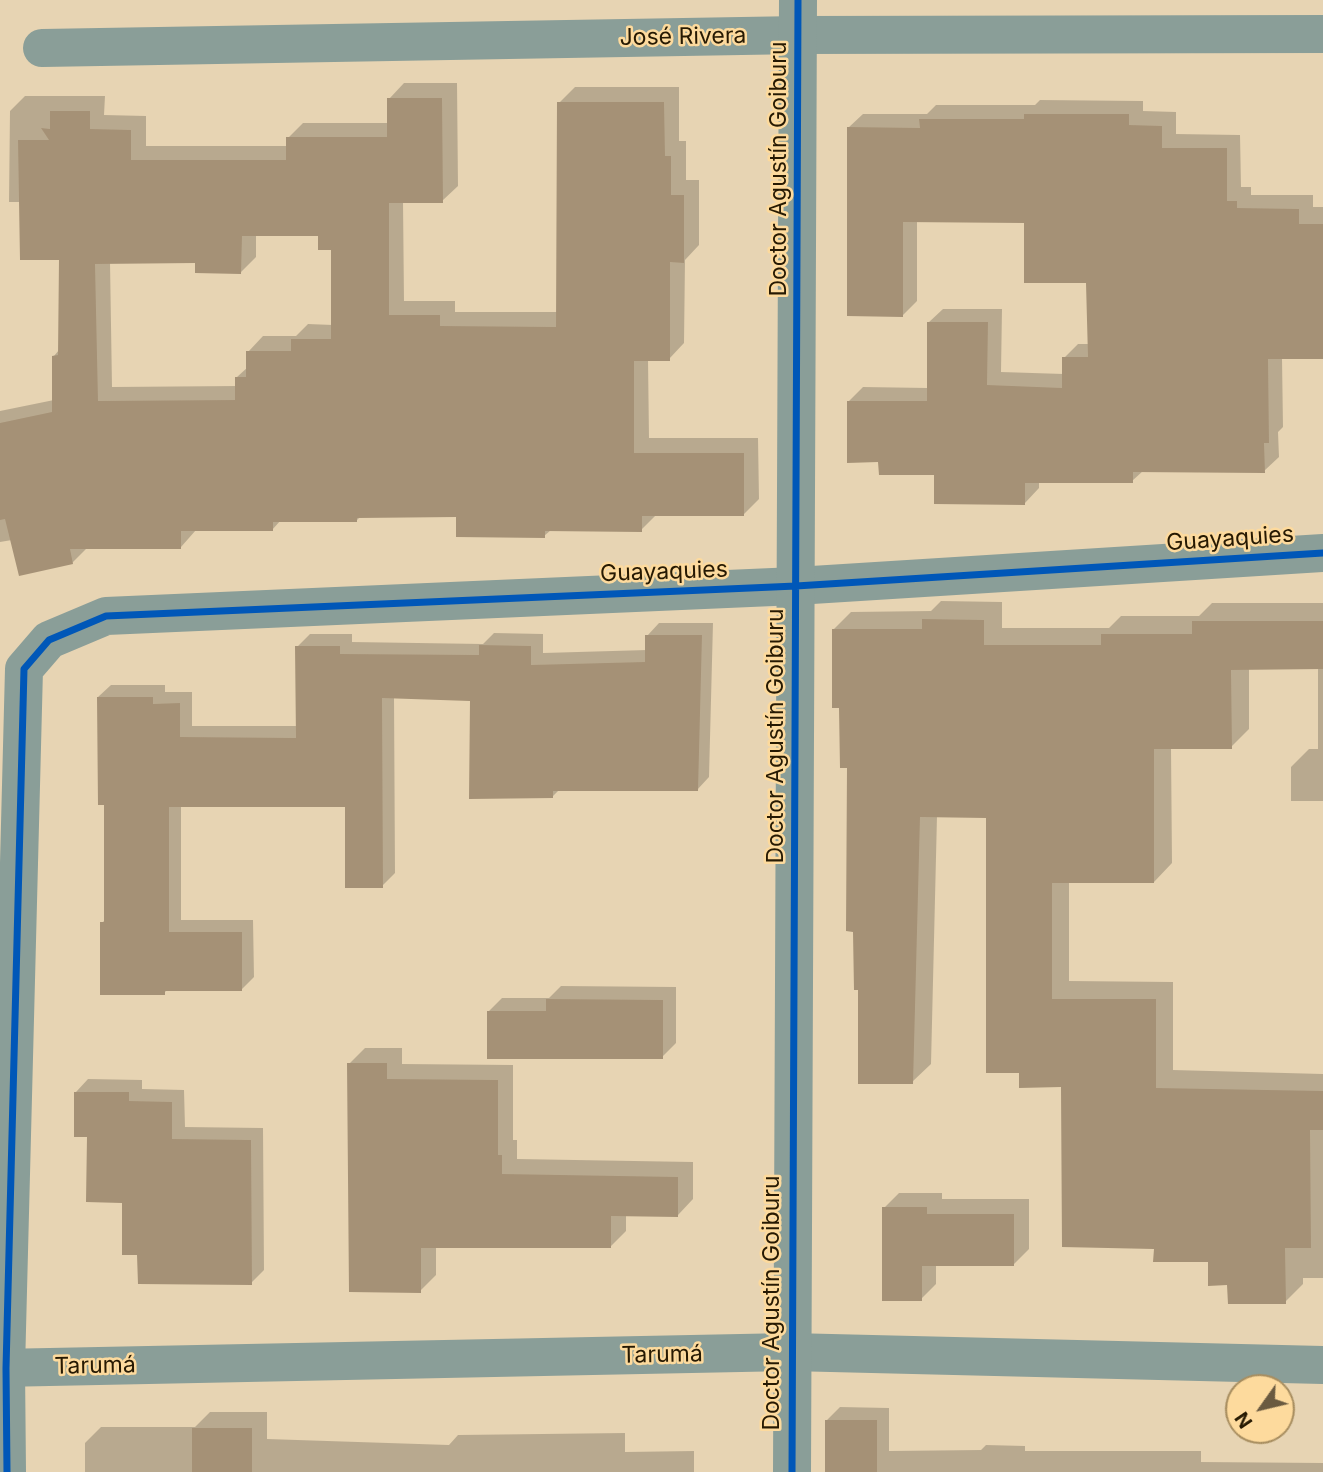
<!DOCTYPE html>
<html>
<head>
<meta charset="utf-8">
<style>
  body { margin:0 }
  #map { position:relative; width:1323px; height:1472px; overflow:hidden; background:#e7d4b3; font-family:Inter,sans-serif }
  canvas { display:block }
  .north { position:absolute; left:1225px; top:1374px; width:70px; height:70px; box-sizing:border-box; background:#fdda9d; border:2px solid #a78d5f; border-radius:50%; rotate:236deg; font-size:19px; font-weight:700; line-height:28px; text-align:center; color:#261902 }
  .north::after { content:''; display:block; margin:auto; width:24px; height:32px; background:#6a5a40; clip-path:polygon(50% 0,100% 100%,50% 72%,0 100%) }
</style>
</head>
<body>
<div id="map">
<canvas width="1323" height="1472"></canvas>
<div class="north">N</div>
</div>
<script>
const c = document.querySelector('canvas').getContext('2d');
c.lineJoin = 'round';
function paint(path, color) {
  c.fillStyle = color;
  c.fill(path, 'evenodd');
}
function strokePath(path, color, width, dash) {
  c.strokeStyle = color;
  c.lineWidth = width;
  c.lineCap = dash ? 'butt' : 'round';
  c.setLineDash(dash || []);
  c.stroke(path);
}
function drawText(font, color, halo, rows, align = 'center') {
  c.font = font + ' Inter,sans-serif';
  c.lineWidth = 5;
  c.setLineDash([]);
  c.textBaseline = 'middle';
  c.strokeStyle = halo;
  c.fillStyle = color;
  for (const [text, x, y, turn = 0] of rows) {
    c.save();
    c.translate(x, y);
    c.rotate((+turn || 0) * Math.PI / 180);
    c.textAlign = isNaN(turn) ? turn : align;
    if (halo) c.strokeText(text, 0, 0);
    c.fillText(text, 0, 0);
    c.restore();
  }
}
paint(new Path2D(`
  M 404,83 L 457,83 L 458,186 L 442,201 L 403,201 L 404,301 L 455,301 L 455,312 L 558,312 L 559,103 L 575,87 L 679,87 L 679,141 L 686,141 L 686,180 L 699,180 L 699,245 L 685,260 L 684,343 L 669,359 L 648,359 L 649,438 L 758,438 L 759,499 L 744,514 L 656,515 L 641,530 L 551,530 L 544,536 L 458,515 L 361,516 L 356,521 L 281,520 L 272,530 L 196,530 L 181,547 L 88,547 L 72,563 L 12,540 L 0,542 L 0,411 L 54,400 L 54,356 L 59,350 L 61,259 L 20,202 L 9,202 L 10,111 L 25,96 L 105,96 L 104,115 L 146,116 L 146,146 L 288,146 L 288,138 L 303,123 L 389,123 L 389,99 ZM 319,234 L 333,249 L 333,325 L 308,324 L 296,336 L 263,336 L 248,352 L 248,367 L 237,377 L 237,386 L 112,387 L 110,262 L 196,261 L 241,272 L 256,257 L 256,235 Z
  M 1040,100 L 1143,101 L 1143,111 L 1176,112 L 1176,134 L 1240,135 L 1241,187 L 1251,187 L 1251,195 L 1313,195 L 1313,207 L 1323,207 L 1323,358 L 1282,358 L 1283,427 L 1278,432 L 1279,457 L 1264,471 L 1143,471 L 1132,481 L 1039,481 L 1039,488 L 1025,503 L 935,473 L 880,461 L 848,402 L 863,387 L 928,388 L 928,323 L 943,309 L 1002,309 L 1001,372 L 1064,374 L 1064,358 L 1078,344 L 1090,344 L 1088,282 L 1026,221 L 917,221 L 917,301 L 903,315 L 848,128 L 863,114 L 927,114 L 936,105 L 1035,105 Z
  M 941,601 L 1002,602 L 1002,628 L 1109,628 L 1121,616 L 1199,616 L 1212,603 L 1323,603 L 1323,801 L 1291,801 L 1291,767 L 1309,749 L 1318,749 L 1318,668 L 1249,668 L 1249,729 L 1231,747 L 1171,748 L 1172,863 L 1154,882 L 1069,882 L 1069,981 L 1173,982 L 1173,1070 L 1323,1074 L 1323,1278 L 1303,1278 L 1303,1284 L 1285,1302 L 1229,1283 L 1210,1260 L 1155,1247 L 1063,1086 L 988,816 L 937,816 L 931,1064 L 912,1082 L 860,988 L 849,766 L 833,630 L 851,612 L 931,611 Z
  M 659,623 L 713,623 L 709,777 L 697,790 L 560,789 L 553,796 L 472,699 L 394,696 L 395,873 L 382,886 L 347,805 L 181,805 L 181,920 L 253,920 L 254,977 L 241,990 L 168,989 L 164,993 L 102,923 L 106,919 L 106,803 L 98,697 L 111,685 L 165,685 L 165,692 L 192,692 L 192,726 L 298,726 L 297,647 L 310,634 L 352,634 L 352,642 L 483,644 L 494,633 L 543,634 L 543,653 L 647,650 L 647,636 Z
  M 561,986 L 676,987 L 676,1043 L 662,1057 L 489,1011 L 502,998 L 549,998 Z
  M 365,1048 L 402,1048 L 402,1064 L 513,1065 L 513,1140 L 517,1140 L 517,1159 L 693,1162 L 693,1199 L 678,1215 L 626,1215 L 626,1231 L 611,1246 L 436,1246 L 436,1275 L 420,1291 L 349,1064 Z
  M 88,1079 L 142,1080 L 142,1089 L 184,1090 L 185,1127 L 263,1128 L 264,1270 L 251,1283 L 139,1253 L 123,1201 L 88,1135 L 76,1092 Z
  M 899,1193 L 942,1193 L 942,1199 L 1029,1199 L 1029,1249 L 1014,1264 L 936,1264 L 936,1284 L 921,1299 L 884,1208 Z
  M 840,1407 L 889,1408 L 889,1451 L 981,1450 L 986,1445 L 1025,1446 L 1025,1451 L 1201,1451 L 1201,1462 L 1323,1463 L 1323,1472 L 827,1472 L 827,1420 Z
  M 210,1412 L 267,1412 L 267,1439 L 449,1445 L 458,1435 L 625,1433 L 625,1452 L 694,1451 L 694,1472 L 85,1472 L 85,1443 L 101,1427 L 195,1427 Z`), '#0003');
paint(new Path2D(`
  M 387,98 L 442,98 L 443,203 L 389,203 L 389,315 L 440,315 L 440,326 L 556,327 L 557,102 L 664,102 L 665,156 L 671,156 L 671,195 L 684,195 L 684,263 L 670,262 L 670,361 L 634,361 L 634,453 L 744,453 L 744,516 L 642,516 L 642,532 L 545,531 L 545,538 L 456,537 L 456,517 L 357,518 L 357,522 L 273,522 L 273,531 L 181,531 L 181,549 L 70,549 L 73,564 L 19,576 L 5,519 L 0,520 L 0,423 L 52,412 L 52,356 L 58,355 L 59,260 L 20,260 L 18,140 L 49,140 L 41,128 L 50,129 L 50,111 L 90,111 L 90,129 L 131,130 L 131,160 L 286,160 L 286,137 L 387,137 ZM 242,236 L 318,236 L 318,250 L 331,250 L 331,339 L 291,339 L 291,351 L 246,351 L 246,377 L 235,377 L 235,400 L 98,401 L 95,264 L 195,263 L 195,273 L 241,274 Z
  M 1024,114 L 1129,114 L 1129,125 L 1162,126 L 1162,148 L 1227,148 L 1227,201 L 1237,201 L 1237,208 L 1299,209 L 1299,224 L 1323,224 L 1323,359 L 1268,359 L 1269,443 L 1264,443 L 1265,473 L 1133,472 L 1133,483 L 1025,483 L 1025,505 L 934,504 L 934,475 L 879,475 L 878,462 L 847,463 L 847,401 L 927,401 L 927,322 L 988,322 L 987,385 L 1062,388 L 1062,357 L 1088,357 L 1086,283 L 1024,283 L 1024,223 L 903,222 L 903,317 L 847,316 L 847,127 L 920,128 L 919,119 L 1024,119 Z
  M 922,619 L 984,620 L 984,645 L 1101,645 L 1101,634 L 1192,634 L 1192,621 L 1323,621 L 1323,669 L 1231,670 L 1232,749 L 1154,749 L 1154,883 L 1052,883 L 1052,999 L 1156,999 L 1156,1088 L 1323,1091 L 1323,1130 L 1310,1130 L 1311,1248 L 1285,1248 L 1286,1304 L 1228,1304 L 1227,1285 L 1208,1286 L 1208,1262 L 1153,1262 L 1154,1249 L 1062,1247 L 1061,1087 L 1019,1088 L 1019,1073 L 986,1073 L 986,818 L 920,817 L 913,1084 L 858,1084 L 858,990 L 854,990 L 853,932 L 846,931 L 847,768 L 840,768 L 839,708 L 832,708 L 832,629 L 922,629 Z
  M 645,635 L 702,635 L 698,791 L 553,791 L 553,798 L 469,799 L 470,701 L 382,698 L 383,888 L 345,888 L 345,807 L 169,807 L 169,932 L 242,932 L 242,991 L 165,991 L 165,995 L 100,995 L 100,922 L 104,922 L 104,805 L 98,805 L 97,697 L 153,697 L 153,704 L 180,703 L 180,737 L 296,738 L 295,646 L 340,646 L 340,654 L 479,655 L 479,645 L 531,646 L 531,665 L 645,662 Z
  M 546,999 L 663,1000 L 663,1059 L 487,1059 L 487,1011 L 546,1011 Z
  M 347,1063 L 387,1063 L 387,1079 L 498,1080 L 498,1155 L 502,1155 L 502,1174 L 678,1177 L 678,1217 L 611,1216 L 611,1248 L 421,1248 L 421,1293 L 349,1292 Z
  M 74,1092 L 129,1092 L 129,1101 L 172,1102 L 172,1139 L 251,1140 L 252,1285 L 138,1284 L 137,1255 L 122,1255 L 122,1203 L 86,1202 L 87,1137 L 74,1137 Z
  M 882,1207 L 927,1207 L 927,1214 L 1014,1214 L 1014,1266 L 922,1266 L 922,1301 L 882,1301 Z
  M 825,1420 L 877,1420 L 877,1472 L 825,1472 Z
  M 192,1428 L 252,1428 L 252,1472 L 192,1472 Z`), '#a59176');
strokePath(new Path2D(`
  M 42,48 L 800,35 L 1323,34
  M 0,1368 L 790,1352 L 1323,1365
  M 7,1472 L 6,1368 L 24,669 L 49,640 L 106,616 L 796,586 L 1323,553`), '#8a9e98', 38);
strokePath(new Path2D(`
  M 792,1472 L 798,0`), '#8a9e98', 38);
strokePath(new Path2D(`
  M 7,1472 L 6,1368 L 24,669 L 49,640 L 106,616 L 796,586 L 1323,553
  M 792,1472 L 798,0`), '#0057b8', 7);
drawText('23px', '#261902', '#fdda9d', [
  ["José Rivera",683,37,-1],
  ["Doctor Agustín Goiburu",779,169,-90],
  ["Guayaquies",1230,539,-4],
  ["Guayaquies",664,572,-2],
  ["Doctor Agustín Goiburu",776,736,-90],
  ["Doctor Agustín Goiburu",772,1303,-90],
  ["Tarumá",662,1355,-1],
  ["Tarumá",95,1366,-1]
]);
</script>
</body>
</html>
